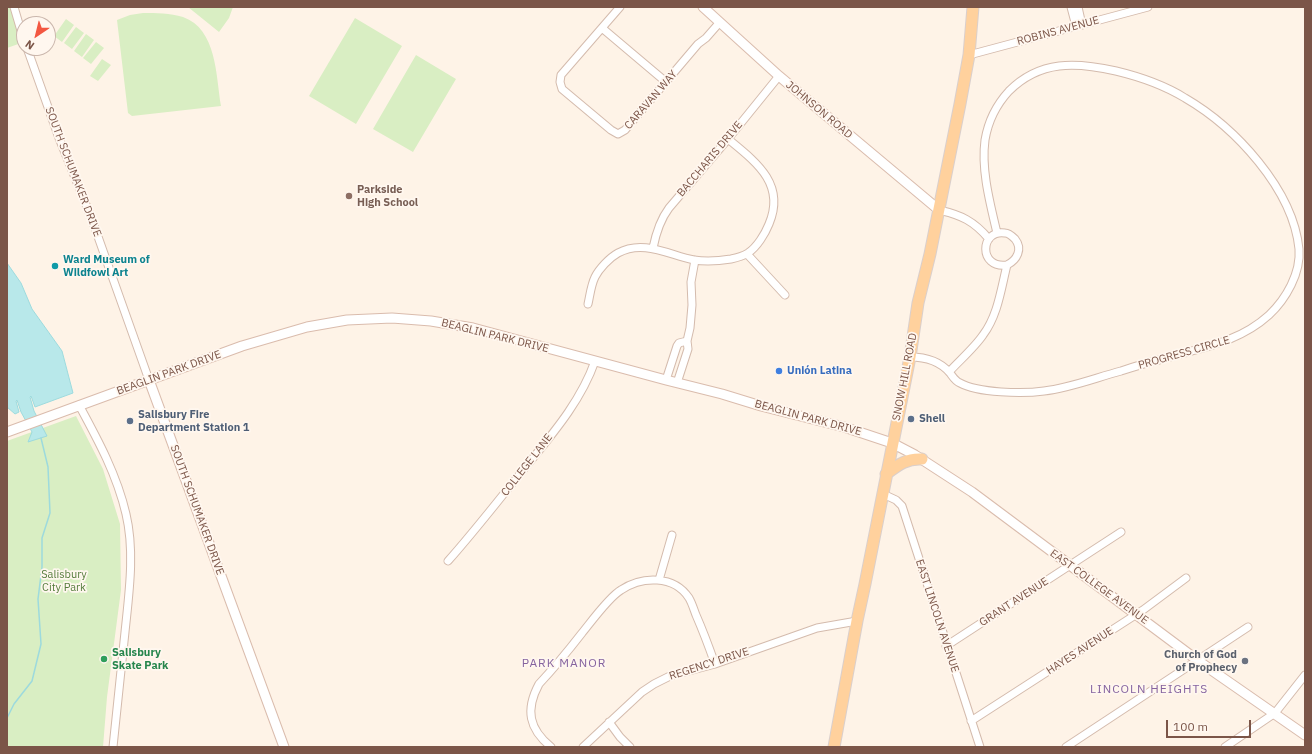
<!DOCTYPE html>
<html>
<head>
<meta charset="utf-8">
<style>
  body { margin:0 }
  #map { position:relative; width:1312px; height:754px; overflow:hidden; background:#fef3e7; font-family:"IBM Plex Sans",sans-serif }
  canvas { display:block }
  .frame { position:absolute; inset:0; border:8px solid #7b5548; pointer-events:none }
  .north { position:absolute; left:16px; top:16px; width:40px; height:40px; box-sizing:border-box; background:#fff7ef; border:1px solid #cab6ac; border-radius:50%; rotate:215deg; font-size:11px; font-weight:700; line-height:16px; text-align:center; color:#7b5548 }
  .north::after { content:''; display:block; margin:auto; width:14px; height:18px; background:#f35741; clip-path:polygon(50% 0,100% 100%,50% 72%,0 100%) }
  .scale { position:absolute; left:1166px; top:720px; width:85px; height:18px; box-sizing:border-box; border:2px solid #7b5548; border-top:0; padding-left:5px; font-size:12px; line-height:14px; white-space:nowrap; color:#7b5548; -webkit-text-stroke:3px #fff7ef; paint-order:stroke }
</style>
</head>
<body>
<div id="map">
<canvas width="1312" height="754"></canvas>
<div class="frame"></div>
<div class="north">N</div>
<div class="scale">100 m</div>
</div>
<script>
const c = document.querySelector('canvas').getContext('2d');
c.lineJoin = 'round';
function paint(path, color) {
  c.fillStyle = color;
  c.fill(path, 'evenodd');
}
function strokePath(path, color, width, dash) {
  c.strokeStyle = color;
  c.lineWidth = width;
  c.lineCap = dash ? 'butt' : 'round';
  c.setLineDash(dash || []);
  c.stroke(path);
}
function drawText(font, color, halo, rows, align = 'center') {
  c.font = font + ' "IBM Plex Sans",sans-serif';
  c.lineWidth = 3.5;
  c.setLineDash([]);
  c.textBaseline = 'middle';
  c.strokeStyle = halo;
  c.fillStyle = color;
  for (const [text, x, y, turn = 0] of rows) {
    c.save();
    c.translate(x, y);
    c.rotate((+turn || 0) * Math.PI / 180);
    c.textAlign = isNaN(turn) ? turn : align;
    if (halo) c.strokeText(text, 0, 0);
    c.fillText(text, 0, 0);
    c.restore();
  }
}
paint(new Path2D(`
  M 7,7 L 14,7 L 24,42 L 7,48 Z
  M 188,7 L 233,7 L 229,18 L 219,32 Z
  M 143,13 C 156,13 170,13 183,17 C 217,29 216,76 221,106 L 132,116 L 128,113 L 117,20 L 130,15 Z
  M 355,18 L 402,46 L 356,124 L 309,96 Z
  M 66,19 L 74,25 L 62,42 L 54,36 Z
  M 76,27 L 84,33 L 72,49 L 64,43 Z
  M 86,34 L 94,40 L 82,57 L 74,51 Z
  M 96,42 L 104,48 L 91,64 L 83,58 Z
  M 416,55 L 456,79 L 413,152 L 373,129 Z
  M 102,59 L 111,65 L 98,81 L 90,76 Z
  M 76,416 L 103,469 L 120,524 L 121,590 L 107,697 L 103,747 L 7,747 L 7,441 Z`), '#d9eec3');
const water = new Path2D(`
  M 7,263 L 21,283 L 32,309 L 62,351 L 73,393 L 35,407 L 31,396 L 30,397 L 34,411 L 47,436 L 28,442 L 32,432 L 21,412 L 17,400 L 16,401 L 19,412 L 15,414 L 7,407 Z`);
paint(water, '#b8e8ea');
strokePath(water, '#9ddadd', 1);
strokePath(new Path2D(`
  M 7,718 L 14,704 L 32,681 L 41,644 L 38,599 L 42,567 L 42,538 L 50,513 L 48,467 L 41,438`), '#9ddadd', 1.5);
const street = new Path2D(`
  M 14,7 L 24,41
  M 620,7 L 561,75 L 560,82 L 562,89 L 611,130 L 618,134 L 625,130 L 698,44 L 706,38 L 720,22
  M 1071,7 L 1076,26
  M 1078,7 L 1082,25
  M 602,28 L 666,82
  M 27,48 L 59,138 L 91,217 L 149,380
  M 969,55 L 1148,7
  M 939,210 C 961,215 974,221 989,239
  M 653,248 C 656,233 660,220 669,208 L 728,139 L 779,76
  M 747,254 L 785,295
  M 588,304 C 590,295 591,285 595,277 C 599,269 609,258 618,253 C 643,239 669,255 694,260 C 706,262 719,261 731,259 C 736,258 743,256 748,253 C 757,247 765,234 769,224 C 786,184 756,162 728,139
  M 910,357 C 925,357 939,360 950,373 C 953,377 955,381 960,383 C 978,393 1023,394 1044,391 C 1070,388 1095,378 1121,371 C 1133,367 1146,363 1159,360 C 1198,348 1237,344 1269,315 C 1286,299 1301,273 1299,249 C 1293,189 1235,127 1185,98 C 1164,85 1141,77 1116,71 C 1076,62 1040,60 1009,91 C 997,104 988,122 985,140 C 981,170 990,203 997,233
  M 949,372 C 959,361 975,347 983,335 C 998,315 1001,289 1007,265 C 1017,260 1023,249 1015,239 C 1012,236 1009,233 1005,233 C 980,229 978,269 1007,265
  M 666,380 L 677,346 L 679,343 L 687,341
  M 677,383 L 688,349 L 687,341 L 690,328 L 692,305 L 691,282 L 695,260
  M 79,405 C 98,440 117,475 126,514 C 135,552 129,593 125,632 C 121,670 117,709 113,747
  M 883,494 L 896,500 L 902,506 L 980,747
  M 448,561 C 473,533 496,503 520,474 C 548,439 580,404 595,361
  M 659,580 L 672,535
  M 946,646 L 1121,532
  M 971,721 L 1143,610 L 1186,578
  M 609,722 L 620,737 L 630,747
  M 551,747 C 529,729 525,710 539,684 C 554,668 568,651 582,633 C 591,622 609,597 621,590 C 642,576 674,575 689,598 C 692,603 694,610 696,615 C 703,631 709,647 715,664
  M 583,747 L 642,692 L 654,684 L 670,676 L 715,664 L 817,628 L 857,621
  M 1066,747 L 1248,627
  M 1225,747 L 1275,713 L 1305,675`);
const secondary = new Path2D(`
  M 703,7 L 779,76 L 939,210
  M 149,380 L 284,747
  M 7,432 L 242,346 L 307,327 L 347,320 L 392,318 L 431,321 L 473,328 L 666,380 L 722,394 L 761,406 L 844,427 L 892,443 L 915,455 L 972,492 L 1197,660 L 1305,735`);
const primary = new Path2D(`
  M 886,474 C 898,465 907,458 922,459
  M 834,747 L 857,621 L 865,584 L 910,357 L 918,303 L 930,254 L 960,104 L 969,55 L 973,7`);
strokePath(street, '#d4bbad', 9);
strokePath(secondary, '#dabcad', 11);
strokePath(primary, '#dacfcc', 13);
strokePath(street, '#fff', 7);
strokePath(secondary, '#fff', 9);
strokePath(primary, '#ffd19d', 11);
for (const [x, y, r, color] of [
  [349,196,4,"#8d6e63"],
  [55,266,4,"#0f9aa8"],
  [779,371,4,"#3f7fe0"],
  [911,419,4,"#5c6f8a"],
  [130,421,4,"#5c6f8a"],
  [104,659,4,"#2e9e5b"],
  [1245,661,4,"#6b7280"]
]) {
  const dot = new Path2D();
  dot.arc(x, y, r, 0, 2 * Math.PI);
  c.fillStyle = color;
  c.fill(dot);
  strokePath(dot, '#fff7ef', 1.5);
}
drawText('11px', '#7b5548', '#fff7ef', [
  ["ROBINS AVENUE",1058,31,-15],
  ["CARAVAN WAY",651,100,-49],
  ["JOHNSON ROAD",819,110,40],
  ["BACCHARIS DRIVE",710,159,-50],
  ["SOUTH SCHUMAKER DRIVE",73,172,69],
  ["BEAGLIN PARK DRIVE",495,336,14],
  ["PROGRESS CIRCLE",1184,353,-16],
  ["BEAGLIN PARK DRIVE",169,373,-20],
  ["SNOW HILL ROAD",905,377,-79],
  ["BEAGLIN PARK DRIVE",808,418,15],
  ["COLLEGE LANE",527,465,-52],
  ["SOUTH SCHUMAKER DRIVE",197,510,70],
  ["EAST COLLEGE AVENUE",1099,587,36],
  ["GRANT AVENUE",1014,602,-33],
  ["EAST LINCOLN AVENUE",937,616,72],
  ["HAYES AVENUE",1080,651,-33],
  ["REGENCY DRIVE",709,664,-18]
]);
drawText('bold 11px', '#785e54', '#fff7ef', [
  ["Parkside",357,190],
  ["High School",357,203]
], 'left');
drawText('bold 11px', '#0d838f', '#fff7ef', [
  ["Ward Museum of",63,260],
  ["Wildfowl Art",63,273]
], 'left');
drawText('bold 11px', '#366cbe', '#fff7ef', [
  ["Unión Latina",787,371]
], 'left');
drawText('bold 11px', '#4e5e75', '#fff7ef', [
  ["Salisbury Fire",138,415],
  ["Department Station 1",138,428],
  ["Shell",919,419]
], 'left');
drawText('11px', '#557c3c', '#fff7ef', [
  ["Salisbury",64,575],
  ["City Park",64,588]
]);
drawText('bold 11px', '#27864d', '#fff7ef', [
  ["Salisbury",112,653],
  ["Skate Park",112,666]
], 'left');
drawText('bold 11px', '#5b616d', '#fff7ef', [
  ["Church of God",1237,655],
  ["of Prophecy",1237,668]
], 'right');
c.letterSpacing = '1px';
drawText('12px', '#85639f', '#fff7ef', [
  ["PARK MANOR",564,664],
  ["LINCOLN HEIGHTS",1149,690]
]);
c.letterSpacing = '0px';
</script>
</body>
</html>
